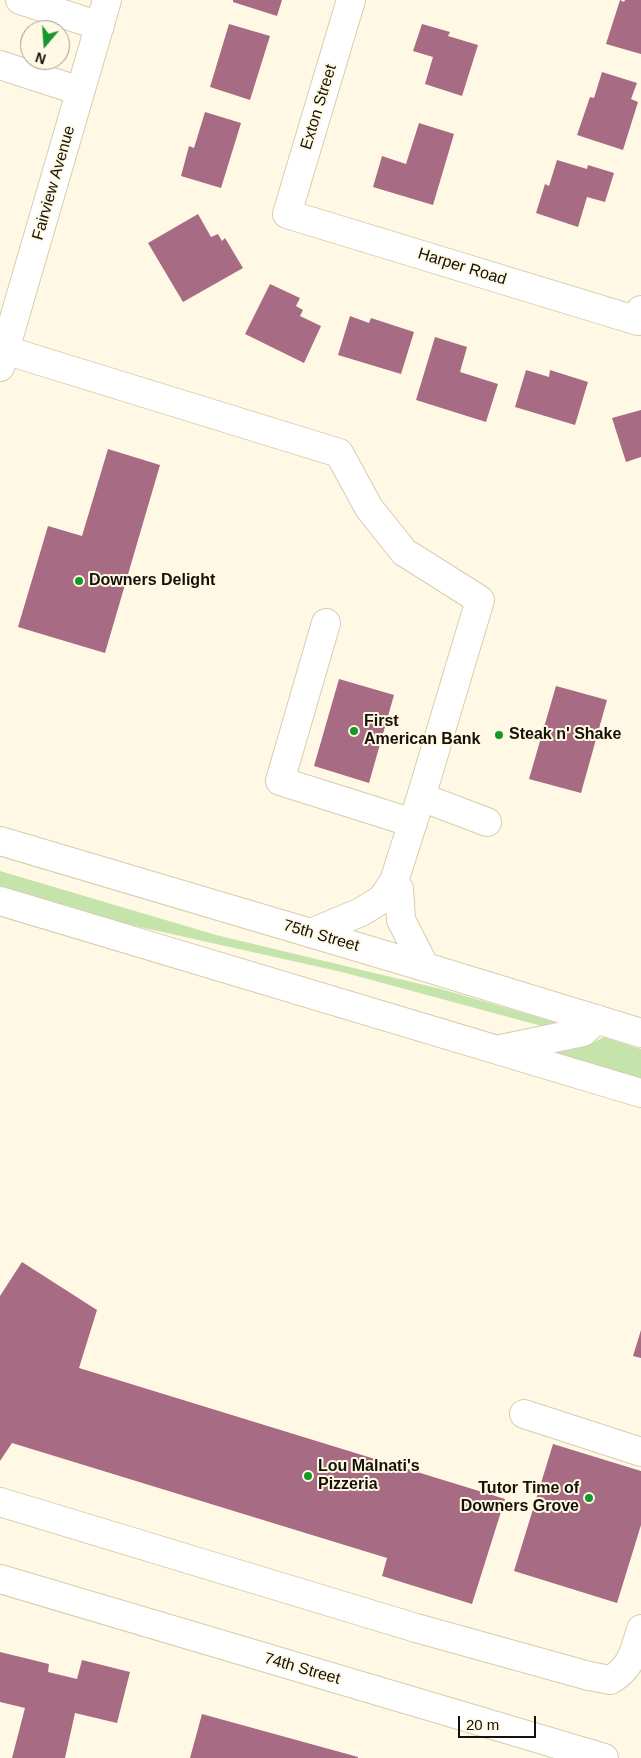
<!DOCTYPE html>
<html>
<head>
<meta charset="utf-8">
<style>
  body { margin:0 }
  #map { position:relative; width:641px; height:1758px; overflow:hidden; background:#fef8e5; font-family:Helvetica,sans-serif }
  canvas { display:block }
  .north { position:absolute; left:20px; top:20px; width:50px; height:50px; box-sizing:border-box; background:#fef8e5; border:1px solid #a19c8c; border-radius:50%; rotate:198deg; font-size:14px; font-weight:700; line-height:20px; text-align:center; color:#151106 }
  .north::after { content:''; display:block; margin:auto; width:18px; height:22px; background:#15972a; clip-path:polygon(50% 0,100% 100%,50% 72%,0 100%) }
  .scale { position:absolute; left:458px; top:1716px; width:78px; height:22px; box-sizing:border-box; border:2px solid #151106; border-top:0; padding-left:6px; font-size:15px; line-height:18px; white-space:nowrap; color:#151106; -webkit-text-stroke:4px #fef8e5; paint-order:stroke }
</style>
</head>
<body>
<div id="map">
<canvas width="641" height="1758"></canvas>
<div class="north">N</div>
<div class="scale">20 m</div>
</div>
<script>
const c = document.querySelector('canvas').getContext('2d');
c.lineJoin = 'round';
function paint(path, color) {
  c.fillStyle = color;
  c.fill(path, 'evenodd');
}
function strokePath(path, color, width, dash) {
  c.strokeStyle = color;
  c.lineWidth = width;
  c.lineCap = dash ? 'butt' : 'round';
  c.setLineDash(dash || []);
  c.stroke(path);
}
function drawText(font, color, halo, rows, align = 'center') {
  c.font = font + ' Helvetica,sans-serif';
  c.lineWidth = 4;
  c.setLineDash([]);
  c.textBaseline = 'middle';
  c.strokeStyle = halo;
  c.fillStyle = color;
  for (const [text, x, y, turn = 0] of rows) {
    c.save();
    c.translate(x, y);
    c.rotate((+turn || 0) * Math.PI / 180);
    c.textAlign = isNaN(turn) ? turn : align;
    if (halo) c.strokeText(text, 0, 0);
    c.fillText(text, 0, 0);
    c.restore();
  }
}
paint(new Path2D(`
  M 0,871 L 216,935 L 441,989 L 562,1024 L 549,1028 L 342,972 L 113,921 L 0,886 Z
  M 604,1037 L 641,1049 L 641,1079 L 555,1053 L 587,1046 Z`), '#c4e4ac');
paint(new Path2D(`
  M 233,0 L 282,0 L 277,16 L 233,2 Z
  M 620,0 L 624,2 L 625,0 L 641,0 L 641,54 L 606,44 Z
  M 229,24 L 270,36 L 250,100 L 210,87 Z
  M 422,24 L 450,32 L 448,36 L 478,45 L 462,96 L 425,84 L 433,57 L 413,51 Z
  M 602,72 L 637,83 L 631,99 L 638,102 L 623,150 L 577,135 L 590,97 L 594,98 Z
  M 205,112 L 241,123 L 221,188 L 181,176 L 189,146 L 194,148 Z
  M 419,123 L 454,134 L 433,205 L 373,187 L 382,156 L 406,164 Z
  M 557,160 L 587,169 L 588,165 L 614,173 L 605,202 L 587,197 L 578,227 L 536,213 L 545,184 L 549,186 Z
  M 198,214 L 211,237 L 218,234 L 222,241 L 225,238 L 243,268 L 183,302 L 148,243 Z
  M 270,284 L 300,298 L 296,306 L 303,310 L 300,316 L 321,326 L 304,363 L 245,334 Z
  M 350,316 L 369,323 L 371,318 L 414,332 L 401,374 L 338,355 Z
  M 435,337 L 467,347 L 460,372 L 498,384 L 486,422 L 416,400 Z
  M 526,370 L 549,377 L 550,370 L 588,382 L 575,425 L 515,407 Z
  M 641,410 L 641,457 L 626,462 L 612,418 Z
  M 108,449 L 160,465 L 105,653 L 18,627 L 48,526 L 82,536 Z
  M 339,679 L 394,695 L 369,783 L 314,766 Z
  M 556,686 L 607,700 L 581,793 L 529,779 Z
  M 22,1262 L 97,1310 L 79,1368 L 505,1499 L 472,1604 L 382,1576 L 387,1558 L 12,1443 L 0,1461 L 0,1296 Z
  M 641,1330 L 641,1358 L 633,1356 Z
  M 553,1444 L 641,1471 L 641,1525 L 617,1603 L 514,1571 Z
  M 0,1652 L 49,1664 L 48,1672 L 77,1679 L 82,1660 L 130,1672 L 117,1723 L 75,1713 L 65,1758 L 12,1758 L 25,1708 L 0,1702 Z
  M 202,1714 L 358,1757 L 358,1758 L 190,1758 Z`), '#a76b83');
const minor = new Path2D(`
  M 20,0 L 100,26
  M 351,0 L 287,214 L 638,321 L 641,310
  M 0,65 L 80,91
  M 5,350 L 339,453 L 369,508 L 404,552 L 480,600 L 421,797 L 394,881 L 382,899 L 361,912 L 311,933
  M 0,367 L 107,0
  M 326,623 L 280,781 L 413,823
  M 421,797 L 487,822
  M 394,881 L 399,889 L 401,920 L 425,967
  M 524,1414 L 641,1452
  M 0,1502 L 416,1628 L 589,1676 L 610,1680 C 631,1669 635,1650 641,1629
  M 0,1579 L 604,1758`);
const major = new Path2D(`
  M 0,841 L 425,967 L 641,1033
  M 0,901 L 641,1093
  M 501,1049 L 583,1032 L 597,1019`);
strokePath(minor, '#d7cdae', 30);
strokePath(major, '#d7cdae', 30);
strokePath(minor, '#fff', 28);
strokePath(major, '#fff', 28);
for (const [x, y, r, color] of [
  [79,581,5,"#15972a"],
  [354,731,5,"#15972a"],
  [499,735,5,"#15972a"],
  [308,1476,5,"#15972a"],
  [589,1498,5,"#15972a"]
]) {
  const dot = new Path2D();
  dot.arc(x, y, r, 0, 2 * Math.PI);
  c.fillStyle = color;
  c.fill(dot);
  strokePath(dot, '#fef8e5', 2);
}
drawText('16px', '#151106', '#fef8e5', [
  ["Exton Street",319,107,-73],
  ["Fairview Avenue",54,183,-74],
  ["Harper Road",462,267,17],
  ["75th Street",321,936,16],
  ["74th Street",302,1669,16]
]);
drawText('bold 16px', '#151106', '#fef8e5', [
  ["Downers Delight",89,581],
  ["First",364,722],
  ["American Bank",364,740],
  ["Steak n' Shake",509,735],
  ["Lou Malnati's",318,1467],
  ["Pizzeria",318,1485],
  ["Tutor Time of",579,1489,"right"],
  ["Downers Grove",579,1507,"right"]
], 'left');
</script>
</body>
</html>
